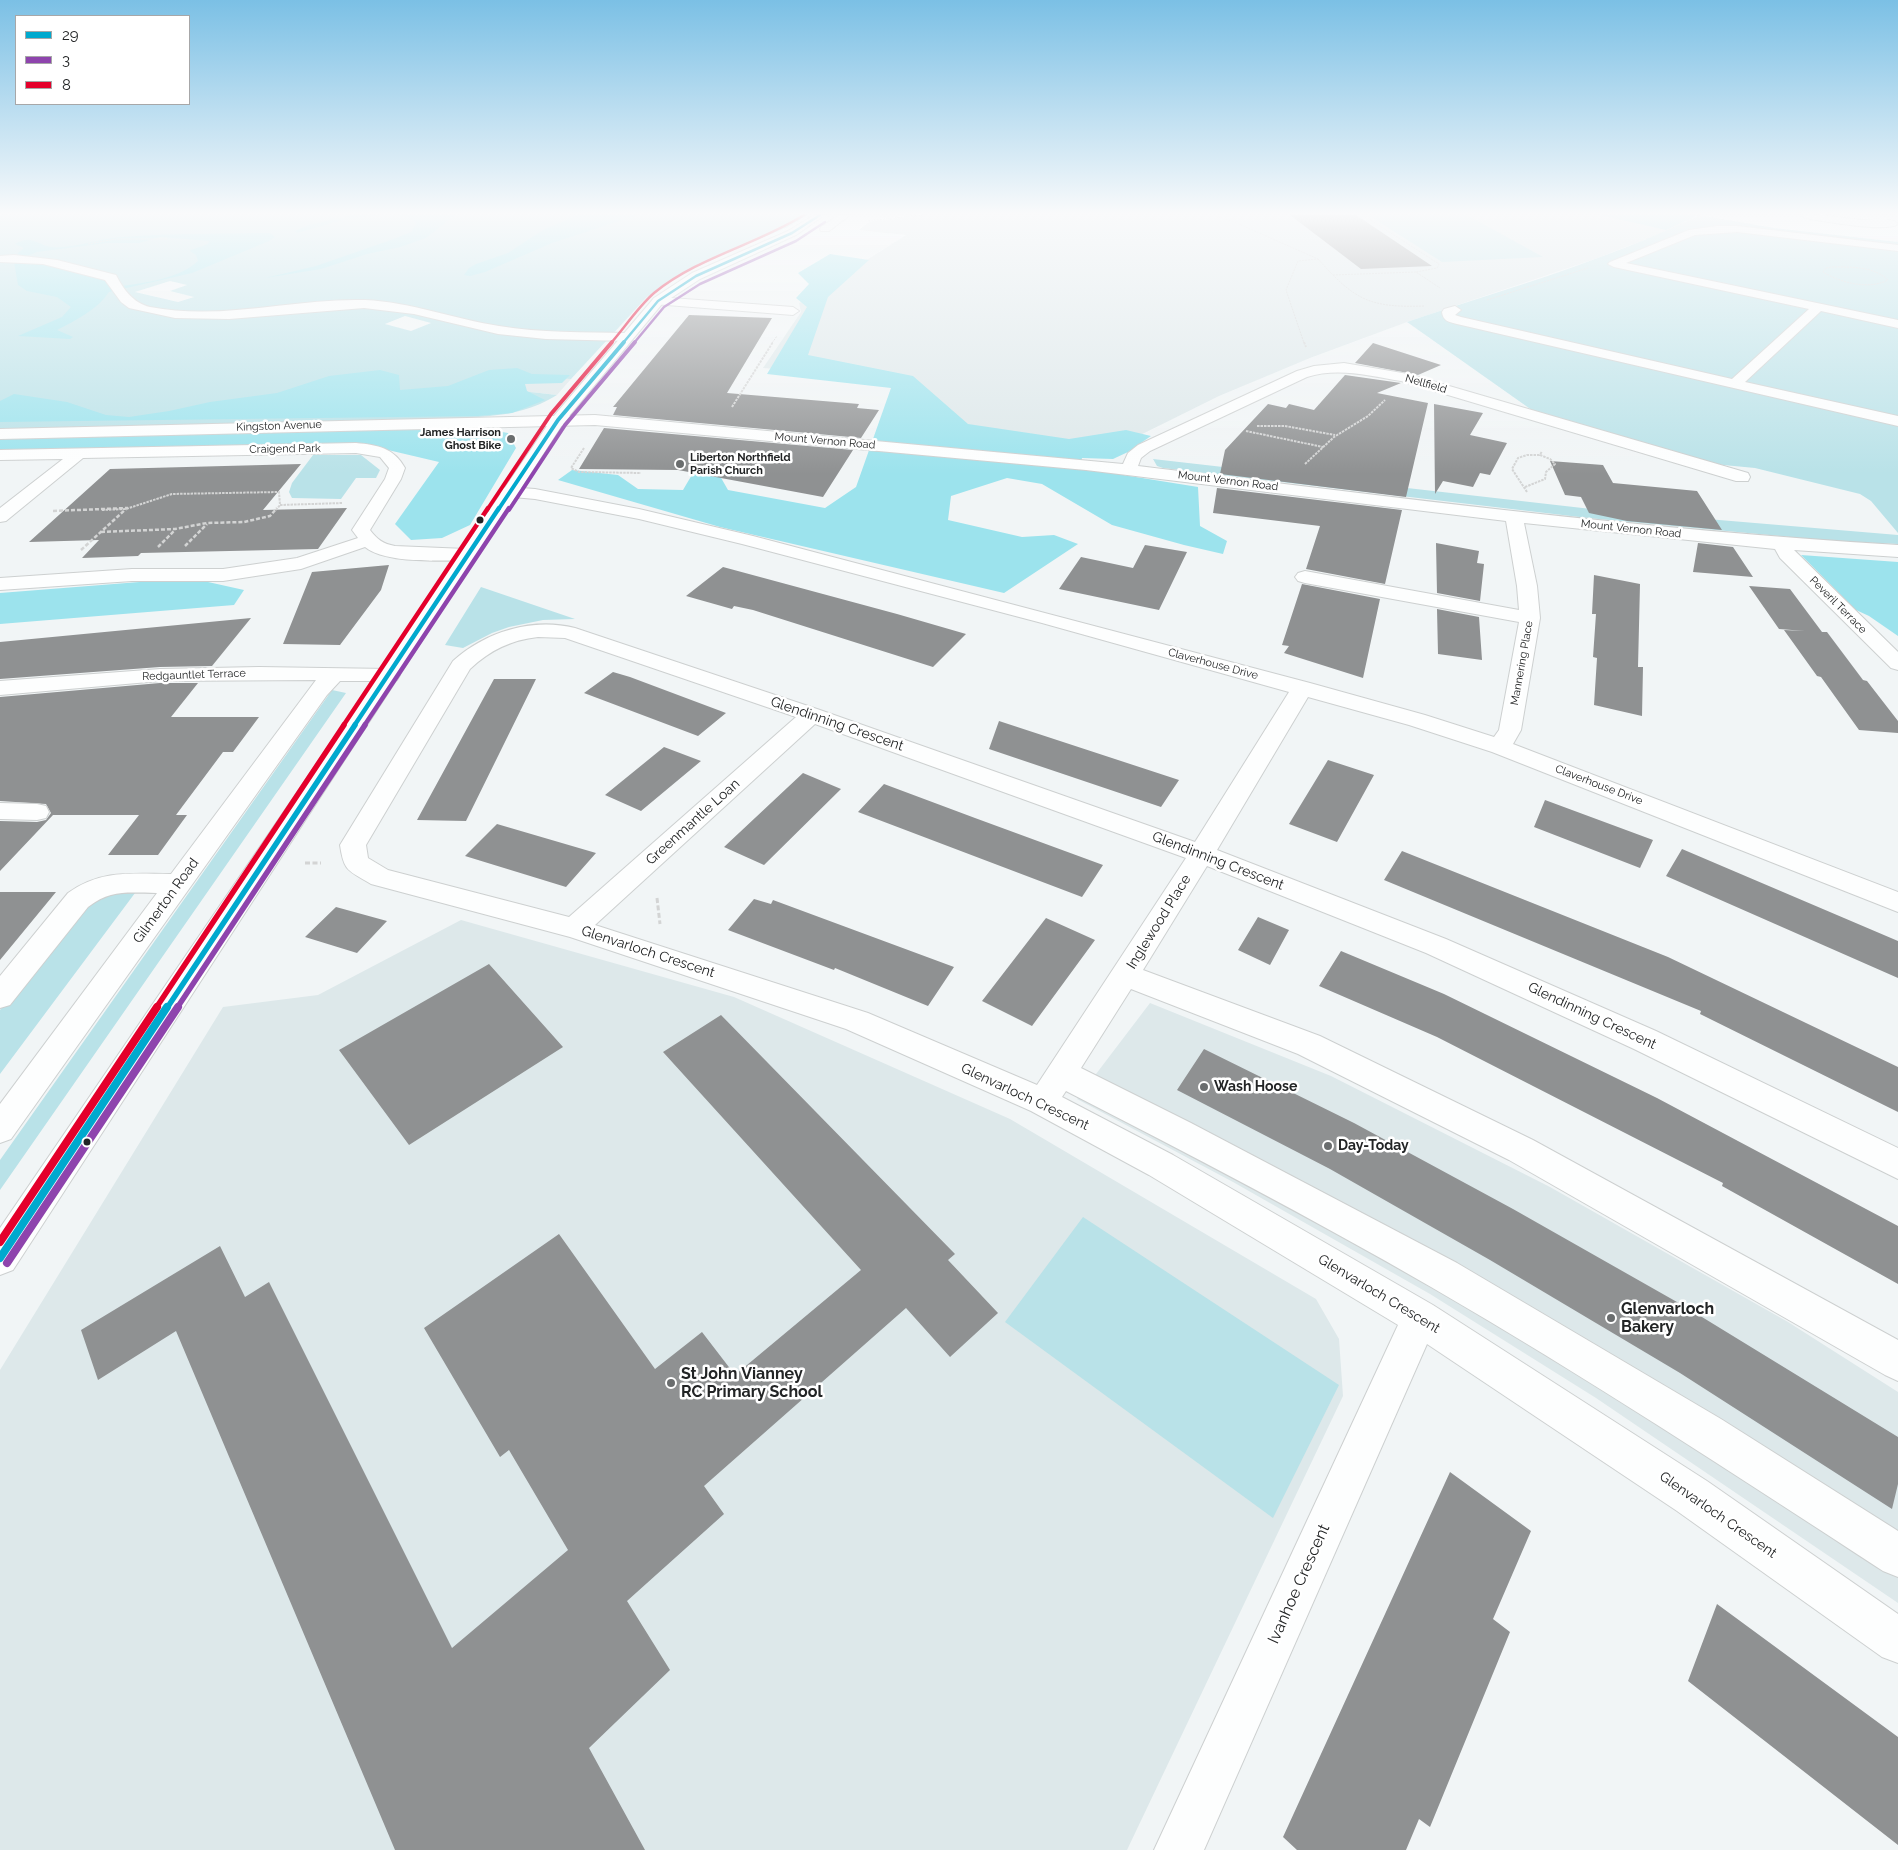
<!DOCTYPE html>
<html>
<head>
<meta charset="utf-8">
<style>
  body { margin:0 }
  #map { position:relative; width:1898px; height:1850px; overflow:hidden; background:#f1f5f6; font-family:Raleway,sans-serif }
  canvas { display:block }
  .legend { position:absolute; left:15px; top:15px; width:175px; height:90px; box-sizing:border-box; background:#fff; border:1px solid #a7a7a8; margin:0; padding:6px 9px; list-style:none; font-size:15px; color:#222425 }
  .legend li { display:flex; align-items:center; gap:10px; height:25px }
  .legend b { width:25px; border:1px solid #a7a7a8 }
</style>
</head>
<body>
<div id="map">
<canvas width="1898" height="1850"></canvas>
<ul class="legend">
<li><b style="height:6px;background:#00a9ce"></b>29</li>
<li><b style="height:6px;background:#8e44ad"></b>3</li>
<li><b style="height:6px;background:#e4002b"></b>8</li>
</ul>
</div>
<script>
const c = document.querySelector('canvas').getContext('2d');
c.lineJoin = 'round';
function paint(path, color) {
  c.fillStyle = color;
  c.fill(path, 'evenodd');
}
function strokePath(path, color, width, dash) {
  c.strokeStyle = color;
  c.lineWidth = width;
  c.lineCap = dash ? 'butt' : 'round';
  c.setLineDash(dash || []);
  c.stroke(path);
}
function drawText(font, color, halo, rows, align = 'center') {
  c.font = font + ' Raleway,sans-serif';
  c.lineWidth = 5;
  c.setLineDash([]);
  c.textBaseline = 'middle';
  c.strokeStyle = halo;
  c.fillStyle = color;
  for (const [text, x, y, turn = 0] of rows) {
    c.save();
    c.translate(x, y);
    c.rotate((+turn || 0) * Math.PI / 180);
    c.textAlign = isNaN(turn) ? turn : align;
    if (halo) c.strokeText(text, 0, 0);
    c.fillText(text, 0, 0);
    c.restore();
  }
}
paint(new Path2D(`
  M 923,215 L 1699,215 L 1657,235 L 1595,259 L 1407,322 L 1310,358 L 1219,396 L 1108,451 L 881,425 L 899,380 L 763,368 L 801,312 L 799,303 L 906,235 L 859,230 L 869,222 Z
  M 527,376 L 571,379 L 557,395 L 513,390 Z
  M 461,920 L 734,997 L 1010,1119 L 1316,1299 L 1339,1339 L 1343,1396 L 1127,1850 L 0,1850 L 0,1370 L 223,1007 L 318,995 Z
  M 1150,1003 L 1331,1076 L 1550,1187 L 1788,1322 L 1898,1392 L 1898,1603 L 1596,1398 L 1430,1294 L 1233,1182 L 1077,1099 Z`), '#dde8ea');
paint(new Path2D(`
  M 0,215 L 807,215 L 788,227 L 705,262 L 663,285 L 646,298 L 571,379 L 527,377 L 513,390 L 557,395 C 527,414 497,416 463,418 L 0,429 ZM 170,281 L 187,285 L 170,291 L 194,297 L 178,302 L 135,292 ZM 405,316 L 431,323 L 411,331 L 385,324 Z
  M 1368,215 L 1467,215 L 1543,257 L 1442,262 Z
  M 1699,215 L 1774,228 L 1898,242 L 1898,533 L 1871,501 L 1860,494 L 1755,468 L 1713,464 L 1536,413 L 1407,322 C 1505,289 1606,261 1699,215 Z
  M 313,455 L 361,455 L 380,470 L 376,478 L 356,478 L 341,499 L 292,498 L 289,492 L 292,483 Z
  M 1153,459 L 1600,510 L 1898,535 L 1898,544 L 1833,541 L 1588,518 L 1163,468 L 1157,466 Z
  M 481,587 L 575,619 L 543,620 L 509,627 L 492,633 L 463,648 L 445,645 Z
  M 332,690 L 346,693 L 0,1190 L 0,1160 Z
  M 108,892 L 135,893 L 0,1074 L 0,1010 L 84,904 Z
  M 1083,1217 L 1339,1385 L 1273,1518 L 1005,1322 Z`), '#b9e2e8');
paint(new Path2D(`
  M 354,215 L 381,215 L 346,219 L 297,233 L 295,231 L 308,225 Z
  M 388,215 L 455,215 L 426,238 L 400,247 L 367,254 L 321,269 L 265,278 L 316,266 L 391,240 L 411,232 L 416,223 C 409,215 398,215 388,215 Z
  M 578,215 L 638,215 L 552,243 L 485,272 L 470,276 L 464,275 L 469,268 L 476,264 L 508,253 L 543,230 Z
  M 1600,215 L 1698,215 L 1666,230 Z
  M 270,233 L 275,237 L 269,241 L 192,273 L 109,292 C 97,310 76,320 57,330 L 73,337 L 70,339 L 18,336 L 62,317 L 71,307 L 57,297 L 27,291 L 18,285 L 14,262 L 18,253 L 24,248 L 15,244 C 31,234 37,245 51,247 C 65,250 104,238 122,237 C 171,233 221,234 270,233 ZM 160,237 L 209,241 L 208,244 L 191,250 L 190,251 L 196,255 L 198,261 C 177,281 138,283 111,288 L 102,278 L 29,261 L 27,256 L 37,252 L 106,243 L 139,243 Z
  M 830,254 L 869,260 L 828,297 L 808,355 L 913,376 L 968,424 L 1069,439 L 1126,430 L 1151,436 L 1128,452 L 1113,459 L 1082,458 L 1080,468 L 1198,487 L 1200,526 L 1227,541 L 1223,554 L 1184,545 L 1112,525 L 1042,484 L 1007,478 L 951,496 L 948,520 L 1022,537 L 1054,535 L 1078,544 L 1004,593 L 720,527 L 558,480 L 572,470 L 618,475 L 638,489 L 683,490 L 693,473 L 720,476 L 728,490 L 825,508 L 856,487 L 891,388 L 767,374 L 807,307 L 796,298 L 809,284 L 798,273 Z
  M 517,368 L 532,374 L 570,375 L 562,383 L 525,384 L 527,391 L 545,400 L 512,413 L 477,416 L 0,422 L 0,401 L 14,394 L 67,402 L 106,415 L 129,417 L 169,411 L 210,402 L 277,393 L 329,376 L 380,370 L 399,375 L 400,390 L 448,386 L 489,370 Z
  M 475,427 L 508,433 L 516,448 L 470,525 L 442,538 L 411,540 L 395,524 L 439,462 L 371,446 L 0,451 L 0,439 Z
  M 1801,555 L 1898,562 L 1898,636 L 1869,616 L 1856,610 Z
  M 190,578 L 244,590 L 234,605 L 0,624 L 0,593 Z`), '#9ce3ed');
paint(new Path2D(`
  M 1290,215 L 1356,215 L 1432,266 L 1361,269 Z
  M 689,315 L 772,318 L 727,393 L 859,404 L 857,408 L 879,410 L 861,438 L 613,415 L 617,407 L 613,407 Z
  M 1373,343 L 1441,365 L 1418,375 L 1355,363 Z
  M 1345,375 L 1401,383 L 1377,393 L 1428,403 L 1406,497 L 1220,474 L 1225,450 L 1268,404 L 1286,408 L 1289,404 L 1314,410 Z
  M 1434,404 L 1483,413 L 1470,435 L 1507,443 L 1490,475 L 1480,473 L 1473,487 L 1443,481 L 1435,494 Z
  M 604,428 L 853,450 L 823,497 L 678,470 L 579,469 Z
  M 1550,461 L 1603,465 L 1613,483 L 1697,491 L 1722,530 L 1627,521 L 1589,513 L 1581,497 L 1565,495 Z
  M 301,464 L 263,510 L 347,508 L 318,549 L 141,553 L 138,556 L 82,558 L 99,540 L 29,542 L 110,469 Z
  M 1217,488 L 1402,510 L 1385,584 L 1306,569 L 1320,526 L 1213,513 Z
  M 1436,543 L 1479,551 L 1477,563 L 1484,564 L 1480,601 L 1437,593 Z
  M 1698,543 L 1733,547 L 1753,577 L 1693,572 Z
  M 1145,545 L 1187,552 L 1159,610 L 1059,589 L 1081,557 L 1133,568 Z
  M 389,565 L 381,590 L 340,645 L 283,644 L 312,572 Z
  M 723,567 L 897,614 L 966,634 L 933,667 L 753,610 L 734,606 L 732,609 L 686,596 Z
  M 1594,575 L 1640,584 L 1638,667 L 1643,667 L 1642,716 L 1594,705 L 1597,658 L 1593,657 L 1596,614 L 1592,614 Z
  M 1302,584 L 1380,599 L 1363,678 L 1284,653 L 1289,646 L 1282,645 Z
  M 1749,586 L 1790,589 L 1822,632 L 1827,632 L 1863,680 L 1867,681 L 1898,721 L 1898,733 L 1859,730 L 1821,677 L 1817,676 L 1784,630 L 1805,631 L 1779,629 Z
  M 1437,609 L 1479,617 L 1482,660 L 1438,654 Z
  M 251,618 L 212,666 L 160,667 L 0,679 L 0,642 Z
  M 613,672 L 630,677 L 726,713 L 698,736 L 584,693 Z
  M 494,679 L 536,679 L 466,821 L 417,820 Z
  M 160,683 L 198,683 L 171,717 L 259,717 L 233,752 L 223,752 L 176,815 L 187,815 L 158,855 L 108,855 L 139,815 L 53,815 L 0,871 L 0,821 L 37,822 L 46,820 L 51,813 L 46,804 L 0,801 L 0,697 Z
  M 999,721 L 1179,780 L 1161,807 L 989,749 Z
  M 664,747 L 701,761 L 641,811 L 605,795 Z
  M 1328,760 L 1374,775 L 1337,842 L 1289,824 Z
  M 803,773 L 841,789 L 764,865 L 724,847 Z
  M 884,784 L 975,818 L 1103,865 L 1082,897 L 858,812 Z
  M 1545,800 L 1653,840 L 1640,868 L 1534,827 Z
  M 497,824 L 596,853 L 566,887 L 465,856 Z
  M 1682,849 L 1898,941 L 1898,978 L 1666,876 Z
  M 1402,851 L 1668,957 L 1898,1067 L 1898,1112 L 1700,1014 L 1701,1011 L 1384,880 Z
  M 0,892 L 56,892 L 0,960 Z
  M 754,899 L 771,904 L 773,900 L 954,967 L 928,1006 L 835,968 L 834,970 L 728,930 Z
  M 336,907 L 387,921 L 357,953 L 305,937 Z
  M 1258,917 L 1289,930 L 1270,965 L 1238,950 Z
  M 1046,918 L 1095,940 L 1032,1026 L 982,1001 Z
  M 1341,951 L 1444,994 L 1657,1098 L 1898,1226 L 1898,1284 L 1722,1186 L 1723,1183 L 1437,1037 L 1319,986 Z
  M 489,964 L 563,1047 L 409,1145 L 339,1050 Z
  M 721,1015 L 955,1254 L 948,1260 L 998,1313 L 950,1357 L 906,1308 L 704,1486 L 724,1514 L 627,1601 L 670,1670 L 589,1748 L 645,1850 L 395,1850 L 176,1331 L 98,1380 L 81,1330 L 220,1246 L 245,1297 L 269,1282 L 452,1648 L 568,1550 L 509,1450 L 500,1457 L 424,1328 L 559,1234 L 655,1369 L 702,1332 L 735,1375 L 861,1270 L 663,1052 Z
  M 1204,1049 L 1354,1123 L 1513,1209 L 1684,1306 L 1898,1437 L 1898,1484 L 1892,1509 L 1680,1373 L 1490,1260 L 1330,1169 L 1177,1090 Z
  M 1450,1472 L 1531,1531 L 1493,1619 L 1510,1632 L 1430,1827 L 1419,1819 L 1406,1850 L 1297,1850 L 1283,1837 Z
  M 1717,1604 L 1898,1737 L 1898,1845 L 1688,1681 Z`), '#8f9192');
const minor = new Path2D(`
  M 839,215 L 850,215 L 829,231 L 821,231 L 820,229 L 821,227 Z
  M 1800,215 C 1821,213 1842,219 1864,220 C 1873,220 1893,217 1898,224 C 1887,233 1822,221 1805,218 Z
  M 1717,226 L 1737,226 L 1898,245 L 1898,251 L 1737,232 L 1695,235 L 1626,263 L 1898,320 L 1898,328 L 1821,311 L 1745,382 L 1898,416 L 1898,426 L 1457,324 C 1449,322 1443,321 1442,312 L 1444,309 L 1455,306 L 1461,310 L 1455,315 L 1461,317 L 1732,379 L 1809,309 L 1614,267 L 1608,264 L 1610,262 L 1689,230 Z
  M 14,255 L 57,260 L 116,275 C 123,289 133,303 150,307 C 222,321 293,298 365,300 C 411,302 454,319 499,326 C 541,333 584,332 627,333 L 634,337 L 627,341 L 546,339 L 498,334 L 414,314 L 364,308 L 229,319 L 175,318 L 129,308 L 121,302 L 105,280 L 43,264 L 0,262 L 0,256 Z
  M 658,297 L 793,307 L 799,311 L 793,315 L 654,304 L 652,301 L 654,298 Z
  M 1344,363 L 1408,374 L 1748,473 L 1750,477 L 1748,481 L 1736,481 L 1401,381 C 1370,376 1338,367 1307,377 L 1150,451 L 1141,458 L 1138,466 C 1391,497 1644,530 1898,545 L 1898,557 L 1794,550 L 1898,652 L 1898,670 L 1891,668 L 1780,558 L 1775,549 L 1524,523 L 1537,586 L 1540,618 L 1521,730 L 1513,744 L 1898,892 L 1898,912 L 1492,752 L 1409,725 L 1308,697 L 1217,850 L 1446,939 L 1656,1031 L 1898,1148 L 1898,1179 L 1634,1049 L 1426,953 L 1207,866 L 1143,970 L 1320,1036 L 1533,1140 L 1898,1340 L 1898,1381 L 1885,1375 L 1509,1160 L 1298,1054 L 1131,989 L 1081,1068 L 1191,1123 L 1457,1263 L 1721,1419 L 1898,1531 L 1898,1577 L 1883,1571 C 1734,1474 1585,1376 1431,1287 C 1312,1218 1189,1154 1066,1091 L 1062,1097 L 1173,1155 L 1433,1305 L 1707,1481 L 1898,1614 L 1898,1663 L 1882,1657 L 1677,1511 L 1427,1344 L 1204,1850 L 1154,1850 L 1398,1325 L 1149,1175 L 1031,1111 L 846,1029 L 570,937 L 371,884 C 348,870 344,872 340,845 L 453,661 C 485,632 532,617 575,628 L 820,710 L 1195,842 L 1289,692 L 1042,623 L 742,544 L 639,519 L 535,499 L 502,496 L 499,492 L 502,488 L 508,487 L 535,489 L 639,509 L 753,536 L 1310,683 L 1425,715 L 1494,737 L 1499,730 L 1519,622 L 1305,583 L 1298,581 L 1295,577 L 1298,573 L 1305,571 L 1519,610 L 1517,586 L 1506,521 L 1086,470 L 595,425 L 0,439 L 0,429 L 595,415 L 1123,464 L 1128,453 L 1138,445 L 1297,371 L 1314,366 ZM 538,637 L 565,638 L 796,717 L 569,917 L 388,870 L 368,858 L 366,845 L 470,669 C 490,650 511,640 538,637 ZM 815,724 L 1186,858 L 1037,1085 L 868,1013 L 595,925 Z
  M 356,443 C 378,445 394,448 405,468 L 401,479 L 370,530 C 377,539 383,544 395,546 L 466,549 L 473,551 L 475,555 L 473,559 L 466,561 C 440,560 386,564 365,547 L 301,569 L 223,581 L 132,581 L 0,590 L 0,578 L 132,569 L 223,569 L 297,558 L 358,538 L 352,530 L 385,479 L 389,468 L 380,457 L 356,453 L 83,458 L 6,521 L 0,522 L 0,508 L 63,459 L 0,460 L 0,450 Z
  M 259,667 L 389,669 L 397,670 L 400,675 L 397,680 L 389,681 L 340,681 L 327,695 L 11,1139 L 0,1143 L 0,1104 L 157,893 C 128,893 112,889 88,907 L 10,1005 L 0,1008 L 0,976 L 68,893 C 102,869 132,874 171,874 L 316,680 L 160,681 L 0,695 L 0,681 L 160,669 Z
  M 0,803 L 37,804 L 46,806 L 49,812 L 46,818 L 37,820 L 0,819 Z`);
const major = new Path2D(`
  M 814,215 L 825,215 L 796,235 L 700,279 L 662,304 L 564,422 L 13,1270 L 0,1275 L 0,1228 L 553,417 L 654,298 L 692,273 L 788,231 Z`);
strokePath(minor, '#cdd0d0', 2);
strokePath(major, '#cdd0d0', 2);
strokePath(new Path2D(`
  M 1212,215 L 1232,221 L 1318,259 L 1298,261 L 1286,290 L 1304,343
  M 1363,215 L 1439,264 L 1437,268 L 1416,272
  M 868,221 L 920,215
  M 88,244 L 116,239 L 167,239
  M 1318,259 C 1354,299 1368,308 1424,306
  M 1832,267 C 1851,267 1873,266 1888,280 C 1869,290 1841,283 1823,272 L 1826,268 Z
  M 1333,275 L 1416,272 L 1440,288
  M 1487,300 L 1588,268
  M 772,343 L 777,336`), '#d3d4d4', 1, [2, 1]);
strokePath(new Path2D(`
  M 1304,342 L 1306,347
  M 732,407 L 773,342
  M 1257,426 L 1285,426 L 1335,435
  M 1246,431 L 1323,447
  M 584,448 L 571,468 L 579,472 L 641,473
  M 1305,464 L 1334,437 L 1368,416 L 1385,400
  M 1525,487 L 1545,479 L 1546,472 L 1555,464 L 1550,459 L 1540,455 L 1542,451
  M 1527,492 L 1512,469 L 1518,458 L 1527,455 L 1540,455
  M 102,510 L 126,509 L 172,494 L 279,492 L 280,505 L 343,503
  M 276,510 L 280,505`), '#d3d4d4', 2, [2.5, 1]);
strokePath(new Path2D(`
  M 53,511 L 128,508
  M 101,532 L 175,529 L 207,523 L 244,522 L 270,516 L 277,508
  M 185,546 L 207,524
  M 158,547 L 175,530
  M 81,550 L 126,509`), '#d3d4d4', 2.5, [4, 2]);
strokePath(new Path2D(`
  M 305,863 L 321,863
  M 657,898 L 660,924`), '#d3d4d4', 3, [5, 2.5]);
paint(minor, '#fdfefe');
paint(major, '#fdfefe');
strokePath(new Path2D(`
  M 623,343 L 658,301 L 696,276 L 792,233 L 820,215`), '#00a9ce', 2.5);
strokePath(new Path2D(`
  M 498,510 L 558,420 L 624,342`), '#00a9ce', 4);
strokePath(new Path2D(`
  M 354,726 L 499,508`), '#00a9ce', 4.5);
strokePath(new Path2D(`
  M 167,1008 L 355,725`), '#00a9ce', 5.5);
strokePath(new Path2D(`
  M 0,1258 L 167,1007`), '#00a9ce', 8);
strokePath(new Path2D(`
  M 634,343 L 664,307 L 700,284 L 796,241 L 825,222`), '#8e44ad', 2.5);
strokePath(new Path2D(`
  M 509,510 L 565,425 L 635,342`), '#8e44ad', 4);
strokePath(new Path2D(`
  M 364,726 L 509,508`), '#8e44ad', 4.5);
strokePath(new Path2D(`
  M 177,1008 L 365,725`), '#8e44ad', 5.5);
strokePath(new Path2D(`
  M 7,1263 L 178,1007`), '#8e44ad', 8);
strokePath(new Path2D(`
  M 611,343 C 625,327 638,307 654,293 C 698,257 756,245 804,215`), '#e4002b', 2.5);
strokePath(new Path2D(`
  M 487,510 L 551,414 L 612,342`), '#e4002b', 4);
strokePath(new Path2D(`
  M 343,726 L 488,508`), '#e4002b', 4.5);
strokePath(new Path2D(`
  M 156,1008 L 344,725`), '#e4002b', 5.5);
strokePath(new Path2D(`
  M 0,1242 L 157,1007`), '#e4002b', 8);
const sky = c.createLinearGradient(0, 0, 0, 474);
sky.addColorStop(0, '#7bc0e5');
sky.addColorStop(0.45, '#f9fafb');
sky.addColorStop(1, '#f9fafb00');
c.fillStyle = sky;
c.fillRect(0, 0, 1898, 474);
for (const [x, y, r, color] of [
  [511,439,5,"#6a6d6e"],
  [680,464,5,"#6a6d6e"],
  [480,520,4.5,"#222425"],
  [1204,1087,5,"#6a6d6e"],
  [87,1142,4.5,"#222425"],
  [1328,1146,5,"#6a6d6e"],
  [1611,1318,5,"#6a6d6e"],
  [671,1383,5,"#6a6d6e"]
]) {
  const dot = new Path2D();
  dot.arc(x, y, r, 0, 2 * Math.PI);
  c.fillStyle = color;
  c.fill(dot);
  strokePath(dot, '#fff', 2);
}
drawText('11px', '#222425', '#fff', [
  ["Nellfield",1426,384,16],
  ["Kingston Avenue",279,426,-2],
  ["Mount Vernon Road",825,441,5],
  ["Craigend Park",285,449,-1],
  ["Mount Vernon Road",1228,481,7],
  ["Mount Vernon Road",1631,529,6],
  ["Peveril Terrace",1838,605,45],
  ["Mannering Place",1522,663,-80],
  ["Claverhouse Drive",1213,664,15],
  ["Redgauntlet Terrace",194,675,-2],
  ["Claverhouse Drive",1599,785,21]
]);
drawText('bold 11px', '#222425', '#fff', [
  ["James Harrison",501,433],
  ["Ghost Bike",501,446],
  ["Liberton Northfield",690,458,"left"],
  ["Parish Church",690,471,"left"]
], 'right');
drawText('14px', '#222425', '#fff', [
  ["Glendinning Crescent",837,724,19],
  ["Greenmantle Loan",693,822,-42],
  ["Glendinning Crescent",1218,861,21],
  ["Gilmerton Road",166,901,-54],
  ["Inglewood Place",1159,922,-58],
  ["Glenvarloch Crescent",648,952,18],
  ["Glendinning Crescent",1592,1016,25],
  ["Glenvarloch Crescent",1025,1097,25],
  ["Glenvarloch Crescent",1379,1294,31],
  ["Glenvarloch Crescent",1718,1515,35]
]);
drawText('bold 14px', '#222425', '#fff', [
  ["Wash Hoose",1214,1087],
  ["Day-Today",1338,1146]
], 'left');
drawText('bold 16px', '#222425', '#fff', [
  ["Glenvarloch",1621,1309],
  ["Bakery",1621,1327],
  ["St John Vianney",681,1374],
  ["RC Primary School",681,1392]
], 'left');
drawText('16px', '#222425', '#fff', [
  ["Ivanhoe Crescent",1299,1584,-66]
]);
</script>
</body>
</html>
